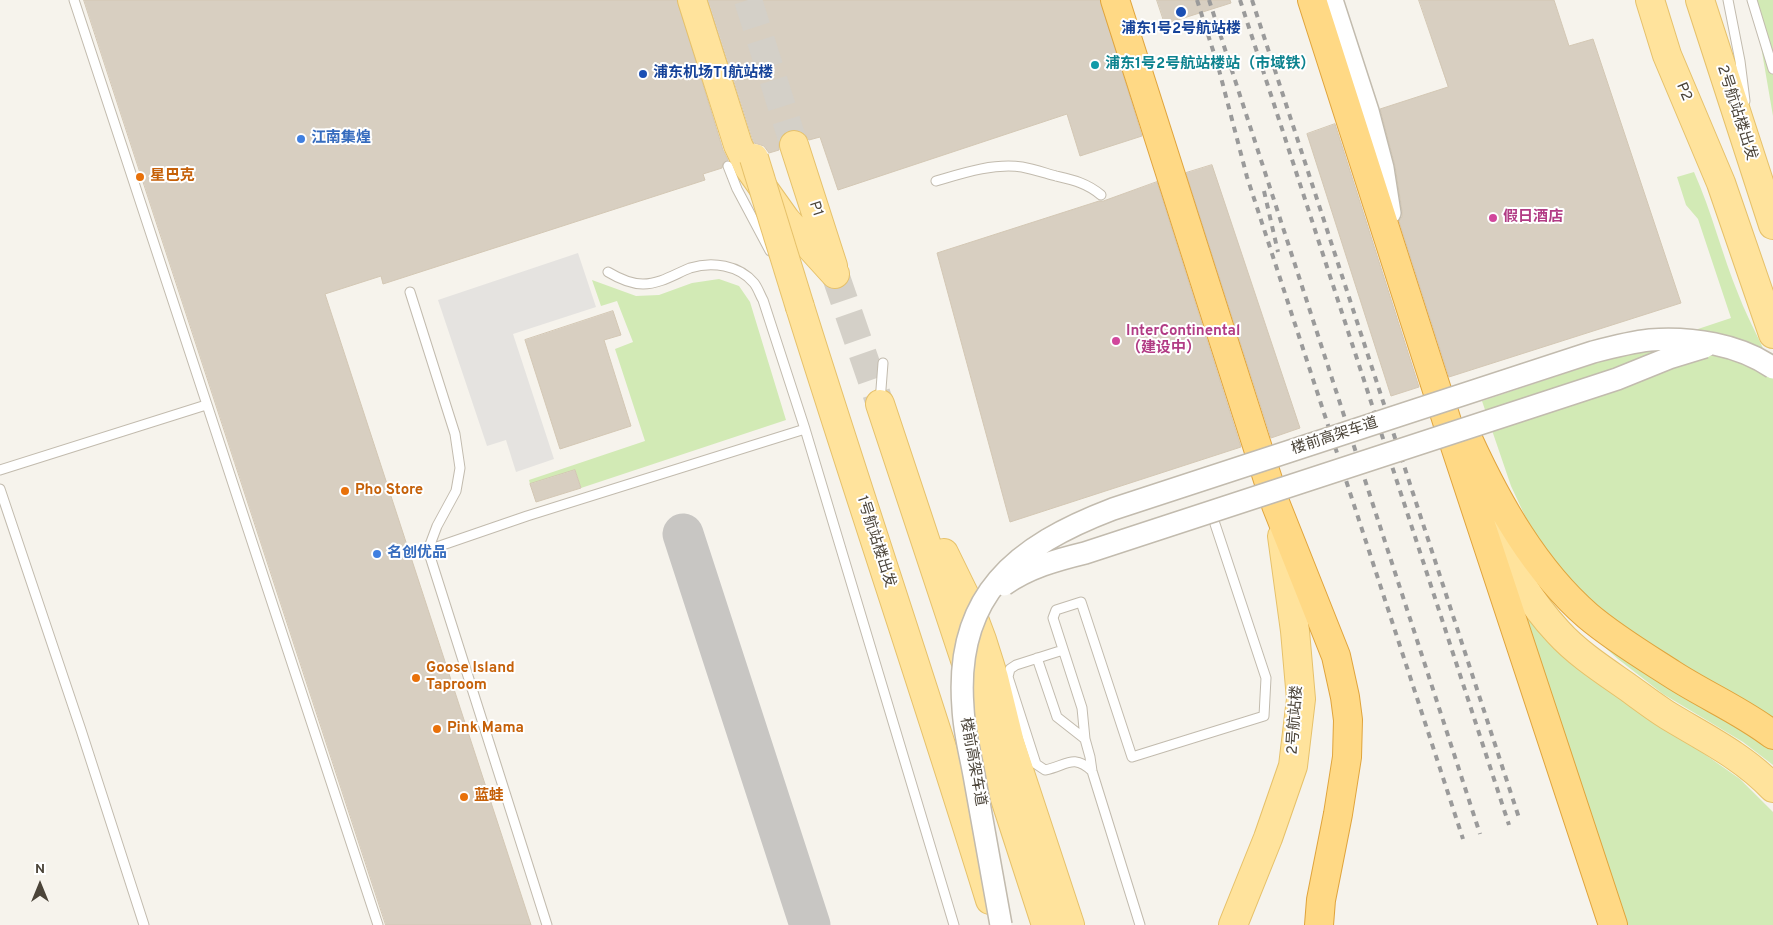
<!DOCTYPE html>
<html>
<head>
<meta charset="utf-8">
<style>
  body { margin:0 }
  #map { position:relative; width:1773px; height:925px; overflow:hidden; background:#f6f3ec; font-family:Overpass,sans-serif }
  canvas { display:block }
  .north { position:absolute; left:15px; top:860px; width:50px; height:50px; -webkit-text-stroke:4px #fff; paint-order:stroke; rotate:0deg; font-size:14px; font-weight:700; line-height:20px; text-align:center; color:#4b4439 }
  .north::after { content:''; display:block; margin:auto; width:18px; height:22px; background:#4b4439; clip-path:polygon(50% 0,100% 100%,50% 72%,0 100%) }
</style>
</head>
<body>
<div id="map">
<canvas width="1773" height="925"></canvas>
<div class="north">N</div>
</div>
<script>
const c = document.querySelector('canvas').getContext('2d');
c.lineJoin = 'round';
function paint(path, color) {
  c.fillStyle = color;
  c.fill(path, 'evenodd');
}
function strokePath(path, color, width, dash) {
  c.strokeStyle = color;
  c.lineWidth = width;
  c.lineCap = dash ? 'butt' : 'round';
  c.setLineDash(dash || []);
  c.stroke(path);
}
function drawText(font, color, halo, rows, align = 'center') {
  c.font = font + ' Overpass,"Noto Sans SC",sans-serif';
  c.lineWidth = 4;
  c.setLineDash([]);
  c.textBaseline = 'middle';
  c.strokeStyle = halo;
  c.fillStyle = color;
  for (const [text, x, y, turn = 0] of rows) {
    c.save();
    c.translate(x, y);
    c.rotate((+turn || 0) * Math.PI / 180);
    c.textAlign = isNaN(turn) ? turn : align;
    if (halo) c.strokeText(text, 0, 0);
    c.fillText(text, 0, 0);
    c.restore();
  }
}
paint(new Path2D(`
  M 1753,0 L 1773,0 L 1773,116 Z
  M 1694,172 C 1712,212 1722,255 1739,296 C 1749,322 1764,346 1773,373 L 1773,723 L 1762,713 L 1602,614 L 1550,557 L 1525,516 L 1511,486 L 1482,401 L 1731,318 L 1698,219 L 1686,205 L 1677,177 Z
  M 719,279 L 739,286 L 750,302 L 786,420 L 581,488 L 575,470 L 530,484 L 529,480 L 645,441 L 615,349 L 633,342 L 617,301 L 601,306 L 592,280 L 636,296 L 659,295 L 692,283 Z
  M 1524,612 L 1599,684 L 1634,709 L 1670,730 L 1740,779 L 1773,812 L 1773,925 L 1627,925 Z
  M 1584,629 L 1773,747 L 1773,765 L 1743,742 L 1663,694 L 1618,659 Z`), '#d2eab5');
paint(new Path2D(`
  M 578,253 L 596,307 L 513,334 L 554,459 L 516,472 L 506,440 L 487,446 L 438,300 Z`), '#e5e3e0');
strokePath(new Path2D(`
  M 683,534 L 810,925`), '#c8c6c3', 41);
const building = new Path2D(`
  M 84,0 L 677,0 L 723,150 L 728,160 L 723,163 L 722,168 L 703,174 L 705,180 L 383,284 L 381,276 L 325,294 L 531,925 L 386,925 Z
  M 708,0 L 1100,0 L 1142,136 L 1080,156 L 1067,114 L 838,190 L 820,137 L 809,140 L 804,133 L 798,130 L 790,130 L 782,135 L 779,142 L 779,150 L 769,153 L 764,146 L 754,143 Z
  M 1157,0 L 1230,0 L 1231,3 L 1165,24 Z
  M 1419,0 L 1554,0 L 1569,46 L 1593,39 L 1681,303 L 1449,377 L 1399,221 L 1402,217 L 1402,211 L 1395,166 L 1380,109 L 1448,87 Z
  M 1335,124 L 1419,387 L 1391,396 L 1307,134 Z
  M 1212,165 L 1300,428 L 1271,438 L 1186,173 Z
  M 1157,182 L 1241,447 L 1010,522 L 937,253 L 1099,201 L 1103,201 Z
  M 613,311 L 621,335 L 604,340 L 631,426 L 560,449 L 525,340 Z
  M 575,470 L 581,488 L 536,502 L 530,484 Z`);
paint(building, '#d8cfc1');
strokePath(building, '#d3c7b4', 1);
strokePath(new Path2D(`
  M 748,0 L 794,145
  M 835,274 L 880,404`), '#d4d0c8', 28, [28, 14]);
const service = new Path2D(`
  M 74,0 L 378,925
  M 1728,0 L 1740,61 L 1745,101
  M 1752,0 L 1773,69
  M 728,166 L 737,189 L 770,251
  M 936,181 C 963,173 993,163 1022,167 C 1033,169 1045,173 1056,176 C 1073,180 1087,183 1101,195
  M 608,272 C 618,278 630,284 643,284 C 660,284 675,274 690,268 C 712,261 739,265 754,283 C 758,288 760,295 763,300 L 805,429 L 954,925
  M 410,292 L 455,434 L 460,468 L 456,491 L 437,526 L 428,550 L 547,925
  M 880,402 L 883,363
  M 0,470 L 206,405
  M 0,489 L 81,730 L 144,925
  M 428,550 L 527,516 L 805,429
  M 1063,650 L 1016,665 L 1010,669 L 1008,677 L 1036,764 L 1045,770 C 1066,766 1073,753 1092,771
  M 1037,658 L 1057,717 L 1085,739
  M 1140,925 L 1092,771 L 1090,757 L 1085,739 L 1082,708 L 1053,618 L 1056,610 L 1081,602 L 1132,757 L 1264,716 L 1266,678 L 1215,524`);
const tertiary = new Path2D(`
  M 1332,0 L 1368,111 L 1383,168 L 1390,213`);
const primary = new Path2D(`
  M 692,0 L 738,145 L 749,168 L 786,220 L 835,274
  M 1650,0 L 1667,55 L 1721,183 L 1773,334
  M 1700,0 L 1773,225
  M 794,145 L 833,266
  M 800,307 C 862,505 929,702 990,900
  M 880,404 L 967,666 L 997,774 L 1046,925
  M 1489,523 C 1506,561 1529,601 1558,632 C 1577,653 1603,670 1626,686 C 1640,696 1653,706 1667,715 C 1703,737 1743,756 1773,788
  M 944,553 L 967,600 L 982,640 L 994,678 L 1010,743 L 1070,925
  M 1233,925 L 1268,838 L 1293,766 L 1301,699 L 1295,631 L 1282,536`);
const trunk = new Path2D(`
  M 1115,0 L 1276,505 L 1336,656 L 1345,697 L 1348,720 L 1347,757 L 1338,814 L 1321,900 L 1319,925
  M 1312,0 L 1451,434 L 1613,925
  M 1469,441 C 1498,504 1535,570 1588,616 C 1614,638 1644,656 1672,674 C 1706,696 1742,711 1773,735`);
strokePath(service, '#c2bbae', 11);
strokePath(tertiary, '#c2bbae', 24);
strokePath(primary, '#e6c16a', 30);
strokePath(trunk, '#e0a43c', 30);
strokePath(service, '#fff', 9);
strokePath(tertiary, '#fff', 21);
strokePath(primary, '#ffe39c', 28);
strokePath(trunk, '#ffd985', 28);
strokePath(new Path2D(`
  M 1197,0 L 1218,66 L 1247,177 L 1463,839
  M 1209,0 L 1480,834
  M 1240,0 L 1509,825
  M 1252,0 L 1520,821
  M 1264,191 L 1278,252`), '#9a9a9a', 4, [6, 6]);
const tertiaryBridge = new Path2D(`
  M 1004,585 C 1028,568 1056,560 1085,553 L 1617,379 L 1669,358 L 1705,347
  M 1001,925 C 992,875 983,825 974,775 C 970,753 964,731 963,708 C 954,595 1016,546 1113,509 L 1593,352 C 1612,347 1631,342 1650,340 C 1691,337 1739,344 1773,368`);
const primaryBridge = new Path2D(`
  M 754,158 L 800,307`);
strokePath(tertiaryBridge, '#c2bbae', 24, []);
strokePath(primaryBridge, '#e6c16a', 30, []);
strokePath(tertiaryBridge, '#fff', 21);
strokePath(primaryBridge, '#ffe39c', 28);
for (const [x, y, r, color] of [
  [1181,12,6,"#1a4fb4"],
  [1095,65,5,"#0f9aa8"],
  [643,74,5,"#1a4fb4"],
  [301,139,5,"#3f7fe0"],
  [140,177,5,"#e8710a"],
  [1493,218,5,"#d1479c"],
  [1116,341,5,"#d1479c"],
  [345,491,5,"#e8710a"],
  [377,554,5,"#3f7fe0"],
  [416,678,5,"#e8710a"],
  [437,729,5,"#e8710a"],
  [464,797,5,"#e8710a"]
]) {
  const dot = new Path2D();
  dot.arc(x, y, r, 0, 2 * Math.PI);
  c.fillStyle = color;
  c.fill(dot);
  strokePath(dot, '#fff', 2);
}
drawText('bold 15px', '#164399', '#fff', [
  ["浦东1号2号航站楼",1181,30],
  ["浦东机场T1航站楼",653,74,"left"]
]);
drawText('bold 15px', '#0d838f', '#fff', [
  ["浦东1号2号航站楼站（市域铁）",1105,65]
], 'left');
drawText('15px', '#4b4439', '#fff', [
  ["P2",1683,92,67],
  ["2号航站楼出发",1736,113,72],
  ["P1",815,209,72],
  ["楼前高架车道",1335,437,-18],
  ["1号航站楼出发",875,542,72],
  ["2号航站楼",1296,720,-86],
  ["楼前高架车道",972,762,80]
]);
drawText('bold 15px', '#366cbe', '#fff', [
  ["江南集煌",311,139],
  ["名创优品",387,554]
], 'left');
drawText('bold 15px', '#c56008', '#fff', [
  ["星巴克",150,177],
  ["Pho Store",355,491],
  ["Goose Island",426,669],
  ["Taproom",426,686],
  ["Pink Mama",447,729],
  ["蓝蛙",474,797]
], 'left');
drawText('bold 15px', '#b23c85', '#fff', [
  ["假日酒店",1503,218],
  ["InterContinental",1126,332],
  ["（建设中）",1126,349]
], 'left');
</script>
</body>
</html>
